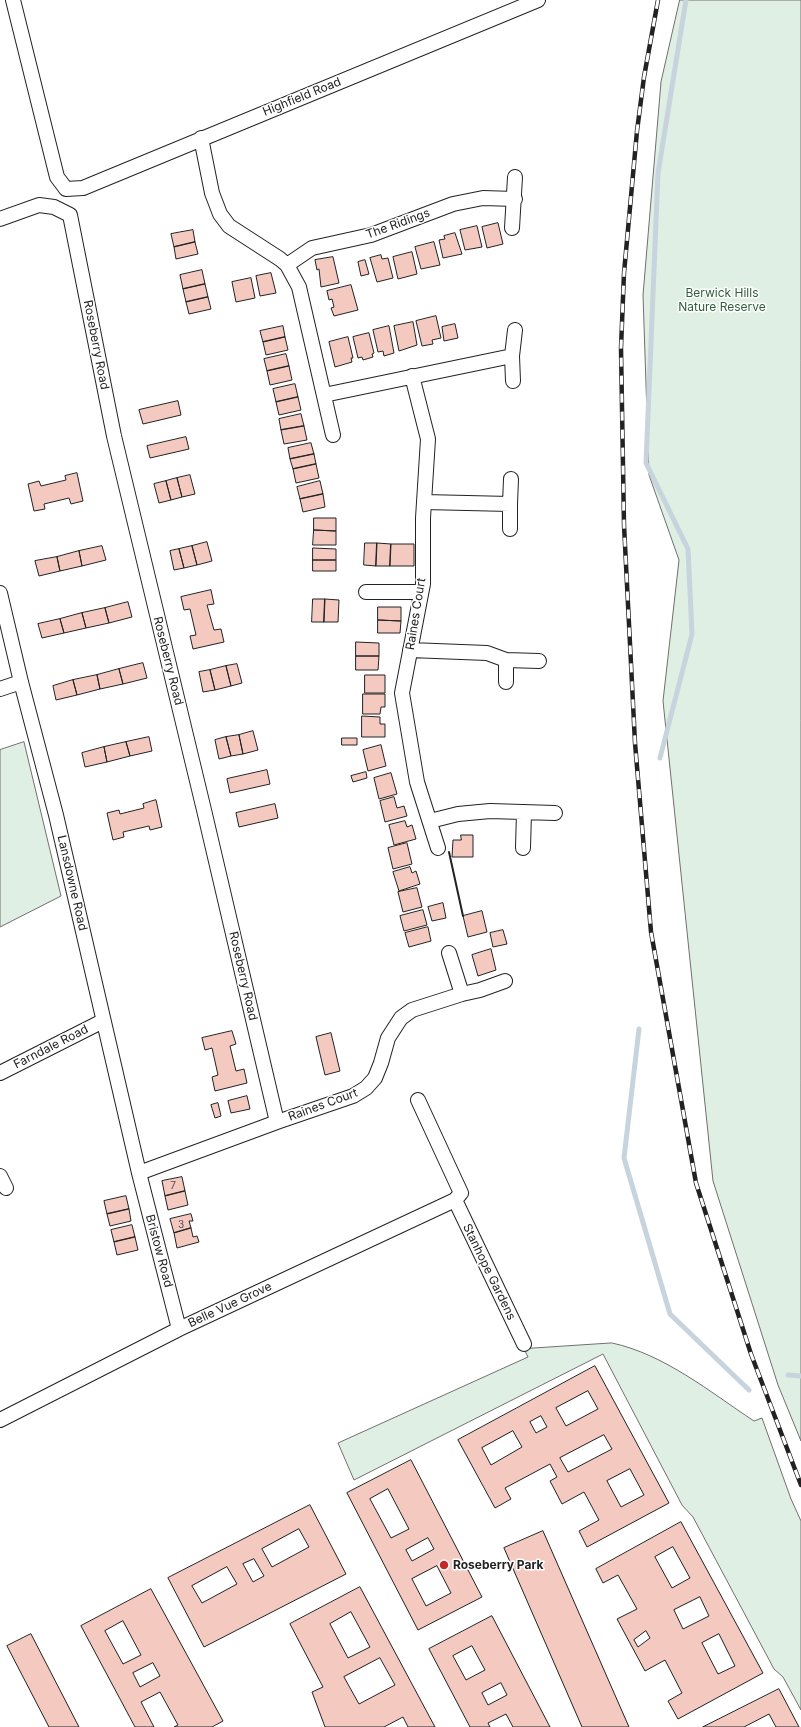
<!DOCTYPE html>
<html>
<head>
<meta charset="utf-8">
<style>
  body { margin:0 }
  canvas { display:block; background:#fff }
</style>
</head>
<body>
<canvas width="801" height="1727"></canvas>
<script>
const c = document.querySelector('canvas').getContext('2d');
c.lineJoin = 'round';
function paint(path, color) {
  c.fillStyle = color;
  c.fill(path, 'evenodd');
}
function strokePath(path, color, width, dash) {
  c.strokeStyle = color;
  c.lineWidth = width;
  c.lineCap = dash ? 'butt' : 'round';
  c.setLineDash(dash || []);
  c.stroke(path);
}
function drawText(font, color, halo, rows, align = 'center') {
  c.font = font + ' Inter,sans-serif';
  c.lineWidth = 3;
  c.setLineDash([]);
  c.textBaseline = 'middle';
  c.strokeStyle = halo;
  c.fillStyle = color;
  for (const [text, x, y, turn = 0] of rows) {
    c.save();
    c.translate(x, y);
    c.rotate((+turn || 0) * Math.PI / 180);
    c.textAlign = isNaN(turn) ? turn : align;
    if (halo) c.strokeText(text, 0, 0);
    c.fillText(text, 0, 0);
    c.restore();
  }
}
const green = new Path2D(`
  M 680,0 L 801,0 L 801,1441 L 778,1385 L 713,1181 L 663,701 L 679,560 L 649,475 L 643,295 L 661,82 Z
  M 24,742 L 61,896 L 0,927 L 0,750 Z
  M 612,1343 C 664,1354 710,1392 754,1421 L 762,1418 L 791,1499 L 801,1521 L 801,1710 L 783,1677 L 774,1669 L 693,1517 L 682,1505 L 603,1354 L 354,1480 L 338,1443 L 528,1357 L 524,1349 Z`);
paint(green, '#e0efe3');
strokePath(green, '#6f6f6f', 1);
strokePath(new Path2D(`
  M 660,758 L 692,634 L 688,549 L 646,463 L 658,173 L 686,0
  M 639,1029 L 624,1158 L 670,1314 L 749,1390
  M 788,1375 L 801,1376`), '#c7d3dd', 5);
const building = new Path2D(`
  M 498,223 L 503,244 L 487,248 L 482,227 Z
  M 477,226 L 482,247 L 465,250 L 460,230 Z
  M 193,230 L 195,242 L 174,247 L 171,234 Z
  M 455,233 L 462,254 L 443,258 L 439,240 L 445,239 L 444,236 Z
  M 195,242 L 198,254 L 176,259 L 174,247 Z
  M 434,242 L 440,265 L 421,269 L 415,247 Z
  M 412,252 L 417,274 L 398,279 L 393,257 Z
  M 381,255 L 382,259 L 388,258 L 393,278 L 377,282 L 370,258 Z
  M 333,257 L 339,283 L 321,287 L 319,269 L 317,270 L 315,260 Z
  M 365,260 L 369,274 L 361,276 L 358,262 Z
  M 202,270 L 205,284 L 183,289 L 180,275 Z
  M 271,273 L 276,293 L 260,296 L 256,276 Z
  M 251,278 L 255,298 L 236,302 L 232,282 Z
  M 205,284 L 208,297 L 186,302 L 183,289 Z
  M 351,285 L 358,310 L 334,316 L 331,308 L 334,307 L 332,299 L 329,300 L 327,291 Z
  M 208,297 L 211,309 L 189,314 L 186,302 Z
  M 436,316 L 441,338 L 432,340 L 433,344 L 422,346 L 416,321 Z
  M 413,322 L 417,345 L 399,351 L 394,326 Z
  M 455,324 L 458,338 L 444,341 L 442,327 Z
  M 283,326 L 285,337 L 263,342 L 260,331 Z
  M 389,326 L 394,353 L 384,356 L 383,351 L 378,352 L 373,330 Z
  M 369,333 L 374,353 L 372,354 L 373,357 L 363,360 L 362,357 L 358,358 L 353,337 Z
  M 285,337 L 288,350 L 266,355 L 263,342 Z
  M 348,337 L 353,358 L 351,358 L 352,362 L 335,367 L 329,342 Z
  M 286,354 L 289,366 L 267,371 L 264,359 Z
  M 289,366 L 292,380 L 270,385 L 267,371 Z
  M 295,384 L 298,397 L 276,402 L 273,389 Z
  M 298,397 L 301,410 L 279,415 L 276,402 Z
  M 178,401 L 181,415 L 143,424 L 139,410 Z
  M 301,414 L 304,426 L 281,430 L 279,419 Z
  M 304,426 L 307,440 L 284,444 L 281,430 Z
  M 186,437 L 189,449 L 150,458 L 147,446 Z
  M 311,443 L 314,454 L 290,459 L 288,448 Z
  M 314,454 L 316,464 L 293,469 L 290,459 Z
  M 316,464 L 319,478 L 296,483 L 293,469 Z
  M 77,473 L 83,501 L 71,504 L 69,498 L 44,504 L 45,509 L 34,511 L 28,484 L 39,481 L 41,486 L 66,480 L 65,476 Z
  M 190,475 L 195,494 L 182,497 L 177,478 Z
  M 177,478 L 182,497 L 171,500 L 166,481 Z
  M 166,481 L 171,500 L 159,503 L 154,484 Z
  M 320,481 L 323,494 L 300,499 L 297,487 Z
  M 323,494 L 325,507 L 303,512 L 300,499 Z
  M 314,518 L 336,518 L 336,531 L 314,530 Z
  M 314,530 L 336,531 L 336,545 L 313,545 Z
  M 207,542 L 212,561 L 197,565 L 192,546 Z
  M 365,543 L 377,543 L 376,566 L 364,565 Z
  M 377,543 L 391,544 L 390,566 L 376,566 Z
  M 391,544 L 414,544 L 414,566 L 390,566 Z
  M 102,546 L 106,560 L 82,566 L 79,551 Z
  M 192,546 L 197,565 L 184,568 L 179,549 Z
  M 313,548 L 336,549 L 336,560 L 313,560 Z
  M 179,549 L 184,568 L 174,570 L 170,551 Z
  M 79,551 L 82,566 L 60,571 L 57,557 Z
  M 57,557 L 60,571 L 39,576 L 35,561 Z
  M 313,560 L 336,560 L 336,571 L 313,571 Z
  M 211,590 L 214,604 L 207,605 L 214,630 L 221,629 L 224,642 L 193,649 L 190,636 L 196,635 L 190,609 L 184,610 L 181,597 Z
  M 313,599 L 325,599 L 324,622 L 312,622 Z
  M 325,599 L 339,600 L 338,622 L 324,622 Z
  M 128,602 L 132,617 L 109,623 L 105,608 Z
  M 378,607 L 401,607 L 401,621 L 378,620 Z
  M 105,608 L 109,623 L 86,628 L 82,613 Z
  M 82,613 L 86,628 L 64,633 L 60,619 Z
  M 60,619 L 64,633 L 42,638 L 38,624 Z
  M 378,620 L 401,621 L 400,633 L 378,633 Z
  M 356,642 L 379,643 L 379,656 L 356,656 Z
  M 356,656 L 379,656 L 378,670 L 356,670 Z
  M 143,663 L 147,678 L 123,684 L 119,669 Z
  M 237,664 L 242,683 L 231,686 L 226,666 Z
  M 226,666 L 231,686 L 215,690 L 210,670 Z
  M 119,669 L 123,684 L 100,689 L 97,675 Z
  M 210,670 L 215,690 L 203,692 L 199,672 Z
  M 97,675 L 100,689 L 77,695 L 73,680 Z
  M 365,675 L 385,675 L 385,693 L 365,693 Z
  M 73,680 L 77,695 L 56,700 L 53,686 Z
  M 363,694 L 385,694 L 385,707 L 381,707 L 380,714 L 363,714 Z
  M 362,716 L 380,717 L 380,724 L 385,724 L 385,737 L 362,737 Z
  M 253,731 L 258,750 L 243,754 L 239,735 Z
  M 239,735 L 243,754 L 231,756 L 226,737 Z
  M 149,737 L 152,751 L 130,756 L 126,742 Z
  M 226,737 L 231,756 L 219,759 L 215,740 Z
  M 342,738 L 357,738 L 357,745 L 342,745 Z
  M 126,742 L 130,756 L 107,762 L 104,747 Z
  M 381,745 L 386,766 L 368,771 L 363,750 Z
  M 104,747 L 107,762 L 85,767 L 82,753 Z
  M 267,770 L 270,784 L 230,793 L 227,779 Z
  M 366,772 L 367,778 L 353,782 L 351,776 Z
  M 391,773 L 397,794 L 379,799 L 374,778 Z
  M 394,797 L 397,808 L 404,806 L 407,816 L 385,822 L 380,801 Z
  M 156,800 L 162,827 L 150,830 L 149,826 L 123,832 L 124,837 L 113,840 L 107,813 L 119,810 L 120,814 L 144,808 L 143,804 Z
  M 275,804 L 278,818 L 239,827 L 236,813 Z
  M 405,821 L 407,827 L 412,825 L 416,839 L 394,845 L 389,825 Z
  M 461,835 L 473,835 L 473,857 L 452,857 L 453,840 L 461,840 Z
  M 407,843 L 412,864 L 393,869 L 388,848 Z
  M 410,867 L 412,873 L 416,871 L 420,884 L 399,891 L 393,872 Z
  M 417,888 L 422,907 L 403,912 L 398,892 Z
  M 443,903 L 446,918 L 432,921 L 428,907 Z
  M 423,910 L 427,925 L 404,931 L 400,916 Z
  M 482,911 L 487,932 L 468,937 L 463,916 Z
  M 428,927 L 431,941 L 409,947 L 405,933 Z
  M 503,930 L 507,944 L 493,947 L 490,933 Z
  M 491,949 L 496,970 L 478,976 L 472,955 Z
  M 232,1031 L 236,1044 L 230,1046 L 236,1071 L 244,1069 L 247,1083 L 215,1091 L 212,1077 L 218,1075 L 212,1048 L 205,1050 L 202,1038 Z
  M 331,1033 L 340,1071 L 325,1075 L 316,1037 Z
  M 247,1096 L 250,1109 L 231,1113 L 228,1101 Z
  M 218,1103 L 221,1116 L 215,1118 L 211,1105 Z
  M 182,1177 L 185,1191 L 165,1196 L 162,1181 Z
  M 185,1191 L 188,1205 L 168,1210 L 165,1196 Z
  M 126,1196 L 129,1209 L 107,1214 L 104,1201 Z
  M 129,1209 L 131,1221 L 110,1226 L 107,1214 Z
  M 191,1214 L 193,1221 L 189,1221 L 191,1228 L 174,1233 L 170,1219 Z
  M 132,1225 L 135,1237 L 114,1242 L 111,1230 Z
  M 191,1228 L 193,1237 L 197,1236 L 199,1242 L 177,1248 L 174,1233 Z
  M 135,1237 L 138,1250 L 117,1255 L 114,1242 Z
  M 595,1366 L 669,1503 L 587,1547 L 579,1531 L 599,1520 L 584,1492 L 562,1504 L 550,1481 L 557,1477 L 550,1464 L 505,1488 L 511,1499 L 495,1508 L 458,1440 ZM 588,1391 L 598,1409 L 566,1426 L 556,1408 ZM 541,1416 L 547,1427 L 536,1433 L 530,1422 ZM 513,1431 L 522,1447 L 491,1465 L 482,1448 ZM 604,1435 L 612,1449 L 568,1472 L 560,1458 ZM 630,1469 L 644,1495 L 621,1507 L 607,1481 Z
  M 411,1460 L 482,1597 L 418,1630 L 347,1493 ZM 388,1489 L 409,1529 L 391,1538 L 370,1499 ZM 428,1538 L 434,1549 L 412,1561 L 406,1550 ZM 437,1566 L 451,1593 L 426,1606 L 412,1579 Z
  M 310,1505 L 346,1574 L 204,1647 L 168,1578 ZM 299,1529 L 309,1547 L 272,1567 L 262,1549 ZM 254,1559 L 264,1576 L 253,1582 L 243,1564 ZM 227,1567 L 237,1584 L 202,1603 L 192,1586 Z
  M 681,1522 L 763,1673 L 678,1719 L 668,1701 L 682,1693 L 665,1660 L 645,1671 L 617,1619 L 637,1609 L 618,1575 L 603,1583 L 596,1569 ZM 673,1547 L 690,1578 L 672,1588 L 655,1557 ZM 700,1597 L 709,1616 L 683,1629 L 674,1610 ZM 646,1631 L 650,1638 L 638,1647 L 634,1640 ZM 719,1634 L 735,1666 L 718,1674 L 702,1643 Z
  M 543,1531 L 629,1727 L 582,1727 L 504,1548 Z
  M 360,1587 L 435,1727 L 408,1727 L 403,1717 L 384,1727 L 325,1727 L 312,1692 L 323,1687 L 290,1624 ZM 351,1612 L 370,1647 L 348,1658 L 330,1624 ZM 380,1658 L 395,1685 L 359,1704 L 344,1677 Z
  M 151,1589 L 223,1721 L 212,1727 L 174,1727 L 178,1725 L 160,1692 L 141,1702 L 154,1727 L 135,1727 L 81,1626 ZM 123,1621 L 141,1655 L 123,1664 L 105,1631 ZM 153,1663 L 160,1676 L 140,1687 L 133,1673 Z
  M 492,1616 L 550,1727 L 513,1727 L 506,1714 L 488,1723 L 490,1727 L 470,1727 L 429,1649 ZM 472,1646 L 485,1670 L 466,1680 L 453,1656 ZM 501,1683 L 507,1695 L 488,1705 L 482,1693 Z
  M 31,1634 L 79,1727 L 49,1727 L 7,1646 Z
  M 779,1689 L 799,1727 L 776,1727 L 769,1714 L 744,1727 L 703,1727 Z`);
paint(building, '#f3c9c0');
strokePath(building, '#222', 1);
const street = new Path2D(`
  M 13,0 L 57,177 L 66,189 L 83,188 L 538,0
  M 201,138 L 212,193 L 220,214 L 229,226 L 280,259 L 287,265 L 299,287 L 333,435
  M 0,219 L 39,205 L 54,207 L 70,215 L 114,436 L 204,810 L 277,1122
  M 512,228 L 515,177
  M 287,265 L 312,248 L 371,235 L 453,204 L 483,198 L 515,199
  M 412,376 L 428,439 L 423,518 L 423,584 L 402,693 L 417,782 L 438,848
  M 513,381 L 512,356 L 515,330
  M 324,395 L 512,356
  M 424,502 L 510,504 L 511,479
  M 510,504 L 510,529
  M 366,592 L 421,592
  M 0,593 L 21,682 L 56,815 L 139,1173 L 179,1329
  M 410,650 L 487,653 L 506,660 L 539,661
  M 506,660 L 506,682
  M 0,689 L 21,682
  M 430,821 L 458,814 L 490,811 L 555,813
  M 523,848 L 524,812
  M 449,953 L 462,994
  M 0,1073 L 103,1021
  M 139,1173 L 277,1122 L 353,1096 L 366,1088 L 375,1078 L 381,1063 L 388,1038 L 401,1018 L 412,1010 L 462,994 L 480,990 L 505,981
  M 0,1176 L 6,1188
  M 455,1200 L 524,1344
  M 0,1420 L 179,1329 L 455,1200 L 461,1193 L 418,1100`);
strokePath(street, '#222', 16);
strokePath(street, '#fff', 14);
const rail = new Path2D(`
  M 658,0 L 644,77 L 637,131 L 624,273 L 621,348 L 624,525 L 635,743 L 651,932 L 696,1183 L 751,1354 L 801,1485`);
strokePath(rail, '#222', 4.5);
strokePath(rail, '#fff', 3, [9]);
strokePath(new Path2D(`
  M 449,852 L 463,916`), '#222', 2);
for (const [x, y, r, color] of [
  [444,1565,5,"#c62828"]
]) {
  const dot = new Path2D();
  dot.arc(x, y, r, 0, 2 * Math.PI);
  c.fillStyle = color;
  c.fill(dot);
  strokePath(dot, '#fff', 1.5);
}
drawText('10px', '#564c4a', null, [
  ["7",173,1186],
  ["3",181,1225]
]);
drawText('12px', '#222', '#fff', [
  ["Highfield Road",302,97,-22],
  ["The Ridings",398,224,-20],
  ["Roseberry Road",96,345,79],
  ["Raines Court",416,614,-81],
  ["Roseberry Road",168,661,76],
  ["Lansdowne Road",72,883,77],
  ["Roseberry Road",243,976,77],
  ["Farndale Road",51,1047,-27],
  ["Raines Court",323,1105,-20],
  ["Bristow Road",159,1251,75],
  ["Stanhope Gardens",489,1272,64],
  ["Belle Vue Grove",230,1305,-25]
]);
drawText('12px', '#2f5e38', '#fff', [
  ["Berwick Hills",722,293],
  ["Nature Reserve",722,307]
]);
drawText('bold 12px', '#222', '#fff', [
  ["Roseberry Park",453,1565]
], 'left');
</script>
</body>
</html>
